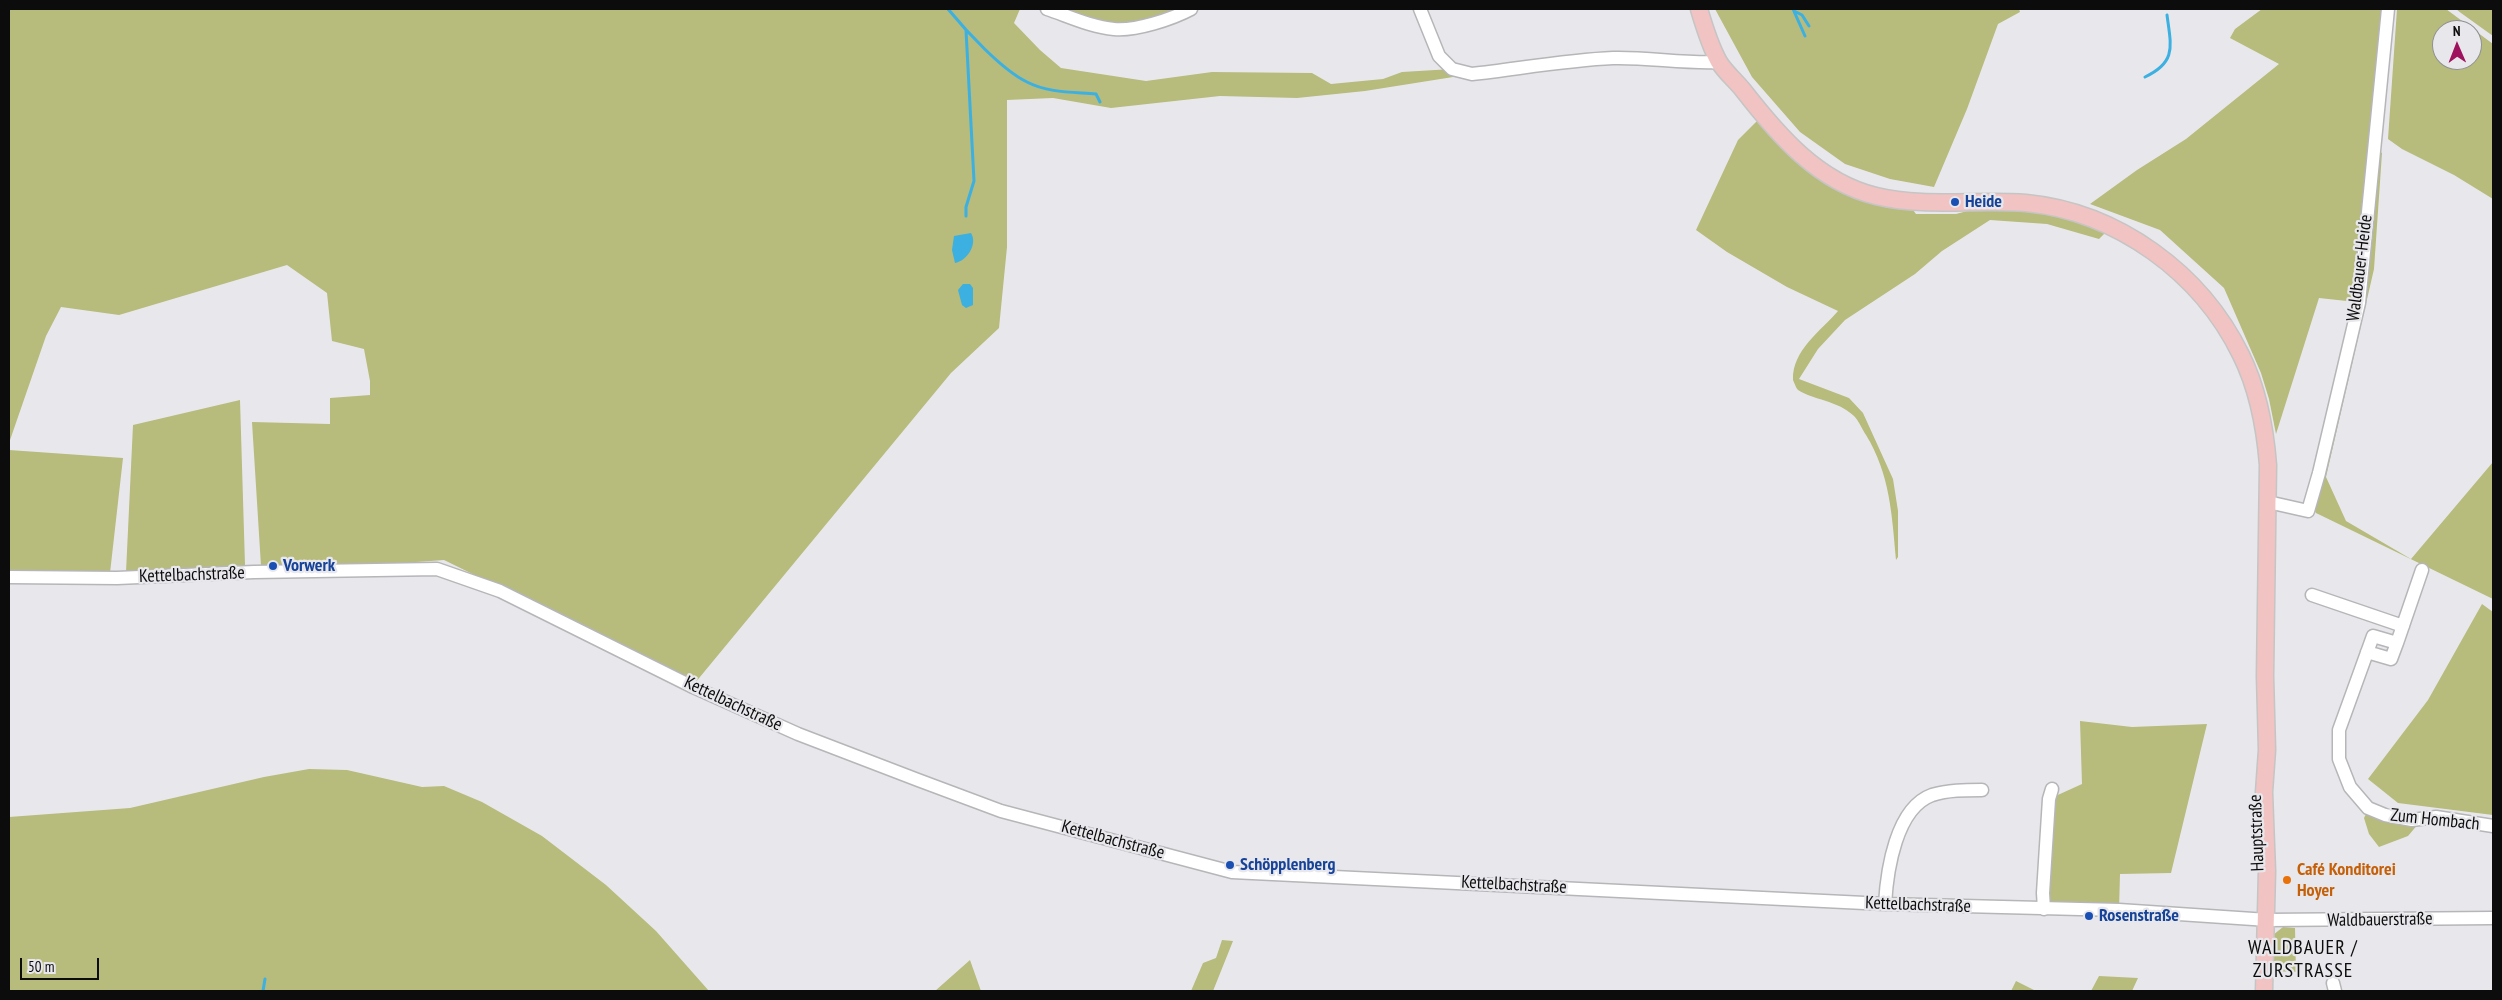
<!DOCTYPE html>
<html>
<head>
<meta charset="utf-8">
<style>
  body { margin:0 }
  #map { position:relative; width:2502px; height:1000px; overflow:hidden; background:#e8e8ec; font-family:"PT Sans Narrow",sans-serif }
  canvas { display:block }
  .frame { position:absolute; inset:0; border:10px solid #0c0c0d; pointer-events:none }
  .north { position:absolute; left:2432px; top:20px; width:50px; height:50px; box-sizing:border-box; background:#e8e8ec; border:1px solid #909093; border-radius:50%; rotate:359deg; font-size:14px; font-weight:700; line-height:20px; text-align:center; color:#0c0c0d }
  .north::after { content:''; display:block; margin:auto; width:18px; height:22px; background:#9e125e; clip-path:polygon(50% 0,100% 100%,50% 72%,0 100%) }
  .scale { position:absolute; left:20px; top:958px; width:79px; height:22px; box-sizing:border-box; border:2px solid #0c0c0d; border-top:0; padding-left:6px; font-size:15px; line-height:18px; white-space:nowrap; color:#0c0c0d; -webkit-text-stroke:4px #e8e8ec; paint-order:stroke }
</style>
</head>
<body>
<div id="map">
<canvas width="2502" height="1000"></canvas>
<div class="frame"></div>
<div class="north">N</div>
<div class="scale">50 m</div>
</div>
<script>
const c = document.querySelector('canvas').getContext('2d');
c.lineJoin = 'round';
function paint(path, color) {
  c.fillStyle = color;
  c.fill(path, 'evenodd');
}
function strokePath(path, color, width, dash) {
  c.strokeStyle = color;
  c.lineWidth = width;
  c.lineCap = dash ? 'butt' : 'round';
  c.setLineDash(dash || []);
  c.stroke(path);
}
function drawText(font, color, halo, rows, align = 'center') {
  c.font = font + ' "PT Sans Narrow",sans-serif';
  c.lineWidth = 4.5;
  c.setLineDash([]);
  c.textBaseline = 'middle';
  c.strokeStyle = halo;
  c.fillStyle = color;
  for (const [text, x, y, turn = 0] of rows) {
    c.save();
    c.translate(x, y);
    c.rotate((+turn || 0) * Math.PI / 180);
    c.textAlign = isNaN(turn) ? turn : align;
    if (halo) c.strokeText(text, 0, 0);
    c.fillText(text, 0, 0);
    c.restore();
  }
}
paint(new Path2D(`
  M 9,9 L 1020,9 L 1014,23 L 1040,50 L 1061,68 L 1146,81 L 1212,72 L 1312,73 L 1331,84 L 1383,79 L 1402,72 L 1452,69 L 1472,74 L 1365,91 L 1297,98 L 1220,96 L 1111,108 L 1053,98 L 1007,100 L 1007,247 L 999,328 L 951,373 L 695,683 L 444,560 L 362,566 L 261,566 L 252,422 L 330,424 L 330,398 L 370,395 L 370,381 L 364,349 L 332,341 L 327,293 L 287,265 L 119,315 L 61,307 L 46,336 L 9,443 Z
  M 1050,9 L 1191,9 L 1115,29 Z
  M 1715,9 L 2019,9 L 2020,12 L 1998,24 L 1967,109 L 1934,187 L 1890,179 L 1845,164 L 1800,132 L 1752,77 Z
  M 2262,9 L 2382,9 L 2356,302 L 2319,298 L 2276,434 L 2269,399 L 2261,373 L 2224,288 L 2160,230 L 2090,204 L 2137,170 L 2186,139 L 2279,64 L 2230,38 L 2235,29 Z
  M 2397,9 L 2446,9 L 2493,44 L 2493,199 L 2454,175 L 2402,149 L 2388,139 ZM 2442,30 L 2472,30 L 2472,60 L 2442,60 Z
  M 2456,9 L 2493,9 L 2493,36 L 2461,13 Z
  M 1757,121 L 1788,154 L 1819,179 L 1891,207 L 1913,210 L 1916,214 L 1956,214 L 1975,209 L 2036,212 L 2075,220 L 2106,232 L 2099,239 L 2047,224 L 1990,220 L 1942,251 L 1915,274 L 1845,320 L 1818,349 L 1799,379 L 1849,398 L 1863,413 L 1893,479 L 1898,511 L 1898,557 L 1896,560 C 1892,515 1890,474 1866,435 C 1862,429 1859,421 1854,416 C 1837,400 1813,400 1798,390 C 1796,388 1794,382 1793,380 C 1792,350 1821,331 1838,311 L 1787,287 L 1727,252 L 1696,230 L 1738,140 Z
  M 2378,151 L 2382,153 L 2374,269 L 2326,477 L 2346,521 L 2411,559 L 2493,462 L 2493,599 L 2316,513 L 2314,509 L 2332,427 Z
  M 240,400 L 245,565 L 126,572 L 133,425 Z
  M 9,450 L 123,458 L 110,573 L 9,570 Z
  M 2482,604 L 2493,612 L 2493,815 L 2398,803 L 2368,779 L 2428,700 Z
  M 2080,721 L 2132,727 L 2207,724 L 2171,873 L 2120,874 L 2119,910 L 2044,909 L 2049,799 L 2082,784 Z
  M 309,769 L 347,770 L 422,787 L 444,786 L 482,802 L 542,836 L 606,885 L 656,931 L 709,991 L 9,991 L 9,817 L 130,808 L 264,777 Z
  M 2368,810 L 2419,823 L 2408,836 L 2379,847 L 2369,834 L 2364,818 Z
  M 2283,927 L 2295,928 L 2296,972 L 2271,971 L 2273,935 Z
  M 1222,940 L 1233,941 L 1213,991 L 1191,991 L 1203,963 L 1216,958 Z
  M 970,960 L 981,991 L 935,991 Z
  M 2099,976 L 2138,978 L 2132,991 L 2091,991 Z
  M 2016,981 L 2036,991 L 2011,991 Z`), '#b7bb7c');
paint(new Path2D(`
  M 971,233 C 978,244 967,261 955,263 L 952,250 L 954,236 Z
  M 963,284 L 970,284 L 973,288 L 973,305 L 966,308 L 962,305 L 958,290 Z`), '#3cb0e1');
strokePath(new Path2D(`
  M 948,9 C 966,31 1002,70 1027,82 C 1048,93 1073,92 1096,94 L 1100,102
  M 1793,9 L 1805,36
  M 1794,11 L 1802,15 L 1809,26
  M 966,30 L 974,181 L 966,207 L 966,216
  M 2145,77 C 2177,62 2171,46 2167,15
  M 263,991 L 265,979`), '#3cb0e1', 3);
const minor = new Path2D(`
  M 1047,9 C 1068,16 1091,27 1114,29 C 1136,31 1172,19 1191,9
  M 1420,9 L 1439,56 L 1452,69 L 1472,74 C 1517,69 1567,60 1613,58 C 1649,57 1684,64 1720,62
  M 2268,502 L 2308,511 L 2319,473 L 2359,303 L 2388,9
  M 2422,570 L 2397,643 L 2373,636 L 2339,730 L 2339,759 L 2350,787 L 2368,808 L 2385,815 L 2412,820 L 2436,817 L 2493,826
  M 9,577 L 117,578 L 254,572 L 437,569 L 500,591 L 693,687 L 798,734 L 918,780 L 1001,811 L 1232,872 L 1885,904 L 2119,910 L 2268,920 L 2493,918
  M 2312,595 L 2403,626
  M 2367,652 L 2391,659 L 2397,643
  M 1885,904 C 1887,870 1896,808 1932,795 C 1948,790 1965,790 1982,790
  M 2044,909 L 2043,893 L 2049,799 L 2052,789
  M 2333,983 L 2335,991`);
const major = new Path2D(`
  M 1699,9 C 1704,26 1710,46 1719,62 C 1725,72 1735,80 1743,90 C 1778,135 1818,182 1876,196 C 1925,208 1976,199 2026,203 C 2118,212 2201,273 2241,355 C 2258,389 2265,427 2268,465 L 2265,676 L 2267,750 L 2264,792 L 2267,871 L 2264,991`);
strokePath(minor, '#b6b6b9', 15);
strokePath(major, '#c5c5c5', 19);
strokePath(minor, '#fff', 12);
strokePath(major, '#f1c3c2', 16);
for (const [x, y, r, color] of [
  [1955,202,5,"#1a4fb4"],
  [273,566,5,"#1a4fb4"],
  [1230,865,5,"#1a4fb4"],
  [2287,880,5,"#e8710a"],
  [2089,916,5,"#1a4fb4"]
]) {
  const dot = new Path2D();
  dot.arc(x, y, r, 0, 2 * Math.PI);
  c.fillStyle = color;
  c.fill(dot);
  strokePath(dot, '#e8e8ec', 2);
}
drawText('bold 18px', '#164399', '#e8e8ec', [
  ["Heide",1965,202],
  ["Vorwerk",283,566],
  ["Schöpplenberg",1240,865],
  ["Rosenstraße",2099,916]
], 'left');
drawText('18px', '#0c0c0d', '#e8e8ec', [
  ["Waldbauer-Heide",2360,268,-83],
  ["Kettelbachstraße",192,575,-2],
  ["Kettelbachstraße",733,704,25],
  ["Zum Hombach",2435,820,6],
  ["Hauptstraße",2257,833,-92],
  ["Kettelbachstraße",1113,840,15],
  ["Kettelbachstraße",1514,885,3],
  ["Kettelbachstraße",1918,905,2],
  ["Waldbauerstraße",2380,920,-1]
]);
drawText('bold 18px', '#c56008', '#e8e8ec', [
  ["Café Konditorei",2297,870],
  ["Hoyer",2297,891]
], 'left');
c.letterSpacing = '1px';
drawText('20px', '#0c0c0d', '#e8e8ec', [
  ["WALDBAUER /",2303,948],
  ["ZURSTRASSE",2303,971]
]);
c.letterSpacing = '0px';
</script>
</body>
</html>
